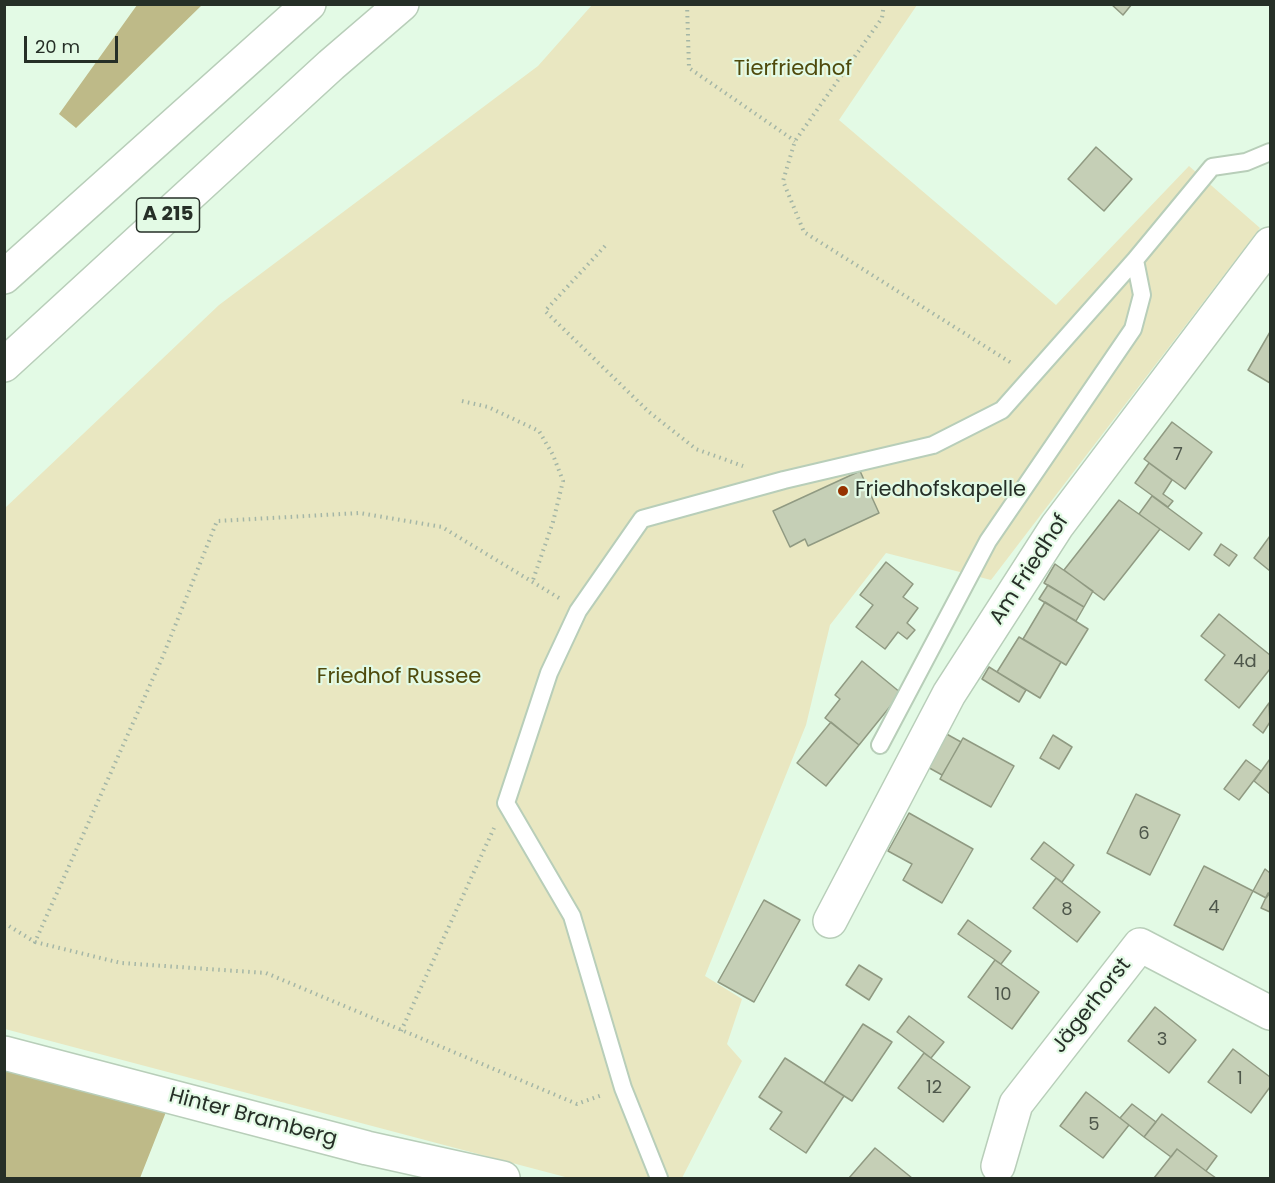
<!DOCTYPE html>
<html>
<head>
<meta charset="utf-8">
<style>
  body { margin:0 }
  #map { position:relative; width:1275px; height:1183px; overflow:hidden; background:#e3fae5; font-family:Poppins,sans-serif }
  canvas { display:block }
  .frame { position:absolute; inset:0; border:6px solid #262f27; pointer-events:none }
  .scale { position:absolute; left:24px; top:36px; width:94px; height:27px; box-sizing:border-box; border:3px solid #262f27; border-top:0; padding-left:8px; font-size:18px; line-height:21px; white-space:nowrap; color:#262f27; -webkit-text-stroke:4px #e3fae5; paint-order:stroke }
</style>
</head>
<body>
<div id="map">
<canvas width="1275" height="1183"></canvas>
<div class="frame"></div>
<div class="scale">20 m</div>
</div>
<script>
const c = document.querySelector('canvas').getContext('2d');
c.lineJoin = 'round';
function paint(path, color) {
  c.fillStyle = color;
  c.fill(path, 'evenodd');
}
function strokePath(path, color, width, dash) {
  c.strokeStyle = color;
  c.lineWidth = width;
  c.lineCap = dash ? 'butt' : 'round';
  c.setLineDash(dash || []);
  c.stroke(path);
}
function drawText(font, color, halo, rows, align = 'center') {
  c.font = font + ' Poppins,sans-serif';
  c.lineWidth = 4.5;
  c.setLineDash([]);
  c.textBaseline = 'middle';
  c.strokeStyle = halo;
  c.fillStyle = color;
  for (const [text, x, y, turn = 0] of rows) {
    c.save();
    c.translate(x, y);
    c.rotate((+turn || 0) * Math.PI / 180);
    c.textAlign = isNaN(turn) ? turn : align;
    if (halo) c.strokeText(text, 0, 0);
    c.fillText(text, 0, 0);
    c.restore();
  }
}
paint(new Path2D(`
  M 592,5 L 917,5 L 839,120 L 1056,305 L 1189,166 L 1260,228 L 991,580 L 886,553 L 830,625 L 806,725 L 705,976 L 742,999 L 727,1044 L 742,1061 L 682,1178 L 569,1178 L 5,1029 L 5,508 L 219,305 L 538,66 Z`), '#e9e7c1');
paint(new Path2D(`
  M 137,5 L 202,5 L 76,128 L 59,114 Z
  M 4,1069 L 166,1112 L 140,1178 L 5,1178 Z`), '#beba88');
const building = new Path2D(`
  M 1111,4 L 1132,4 L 1123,15 Z
  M 1096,147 L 1132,179 L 1104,211 L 1068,179 Z
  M 1270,332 L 1270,383 L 1248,370 Z
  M 1172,422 L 1212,452 L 1185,489 L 1144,459 Z
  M 1149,463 L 1172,480 L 1163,494 L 1173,501 L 1168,507 L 1135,483 Z
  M 860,471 L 879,513 L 808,546 L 805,539 L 790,547 L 773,511 Z
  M 1152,496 L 1202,533 L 1189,550 L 1139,514 Z
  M 1119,500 L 1160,529 L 1104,600 L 1064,570 Z
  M 1270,536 L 1270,571 L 1254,558 Z
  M 1221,544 L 1237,555 L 1229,566 L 1214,555 Z
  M 886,562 L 913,584 L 903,597 L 918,608 L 907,623 L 915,630 L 907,639 L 898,632 L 885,649 L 856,627 L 873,605 L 860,595 Z
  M 1055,564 L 1093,591 L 1084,607 L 1044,583 Z
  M 1048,585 L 1084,607 L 1076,621 L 1039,599 Z
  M 1045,602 L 1088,629 L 1066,665 L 1023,639 Z
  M 1219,614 L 1270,655 L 1270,669 L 1239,708 L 1205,680 L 1225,655 L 1201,636 Z
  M 1019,637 L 1061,662 L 1040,698 L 997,672 Z
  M 862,661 L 901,693 L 859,745 L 825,718 L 840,699 L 835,695 Z
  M 989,667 L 1026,690 L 1019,702 L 982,679 Z
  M 1269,703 L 1270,722 L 1263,733 L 1253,725 Z
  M 831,722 L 859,745 L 826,786 L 797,763 Z
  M 943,732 L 961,742 L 942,775 L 924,765 Z
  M 1053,735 L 1072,747 L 1059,769 L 1040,758 Z
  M 963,738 L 1014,766 L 991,807 L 940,779 Z
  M 1270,759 L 1270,794 L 1254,781 Z
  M 1246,760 L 1261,771 L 1239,800 L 1224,789 Z
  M 1136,794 L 1180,815 L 1150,875 L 1107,853 Z
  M 909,813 L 973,849 L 942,903 L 903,880 L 912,864 L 888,851 Z
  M 1044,842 L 1074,865 L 1062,882 L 1031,859 Z
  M 1204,866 L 1253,891 L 1223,950 L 1174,925 Z
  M 1265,869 L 1270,873 L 1270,893 L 1266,898 L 1253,891 Z
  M 1056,878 L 1100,912 L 1077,942 L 1033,908 Z
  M 1268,893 L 1270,893 L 1270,912 L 1261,908 Z
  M 764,900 L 800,920 L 754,1002 L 718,982 Z
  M 968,920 L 1011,951 L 1001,964 L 958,934 Z
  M 995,960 L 1039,992 L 1012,1029 L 968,997 Z
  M 859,965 L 882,979 L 869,1000 L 846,985 Z
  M 1155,1007 L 1196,1040 L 1169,1073 L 1128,1041 Z
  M 909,1016 L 944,1042 L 931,1058 L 897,1032 Z
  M 863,1024 L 892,1042 L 852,1101 L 824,1083 Z
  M 1233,1049 L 1270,1077 L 1270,1087 L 1251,1113 L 1208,1082 Z
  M 924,1053 L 970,1087 L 943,1122 L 898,1088 Z
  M 785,1058 L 844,1096 L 806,1153 L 770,1129 L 782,1112 L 759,1097 Z
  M 1086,1092 L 1129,1125 L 1103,1158 L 1060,1126 Z
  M 1132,1104 L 1156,1122 L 1144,1137 L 1120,1118 Z
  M 1162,1114 L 1217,1156 L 1206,1171 L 1177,1149 L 1171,1157 L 1144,1137 Z
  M 875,1148 L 912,1178 L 849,1178 Z
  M 1177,1149 L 1206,1171 L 1216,1178 L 1154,1178 Z`);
paint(building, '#c5cfb6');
strokePath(building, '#909a82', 1.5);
const service = new Path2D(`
  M 880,745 L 988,541 L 1133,329 L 1142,295 L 1135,260 L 1212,167 L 1246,162 L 1270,152
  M 659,1178 L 623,1088 L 572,916 L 506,803 L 549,673 L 578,611 L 642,519 L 784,480 L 933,445 L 1002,410 L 1135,260`);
const minor = new Path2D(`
  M 830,921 L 949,694 L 1057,526 L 1270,244
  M 4,1053 L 367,1148 L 503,1178
  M 998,1166 L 1016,1104 L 1140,945 L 1270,1013`);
const motorway = new Path2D(`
  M 4,277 L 309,4
  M 4,365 L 331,65 L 402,4`);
strokePath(service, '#b8ceb9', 20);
strokePath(minor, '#b8ceb9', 36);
strokePath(motorway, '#b8ceb9', 36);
strokePath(new Path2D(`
  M 687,4 L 689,68 L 795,141
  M 884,4 L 882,18 L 795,141 L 783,181 L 804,232 L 1013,364
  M 605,246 L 545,311 L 649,412 L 696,449 L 743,466
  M 462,401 L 488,407 L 539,431 L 553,455 L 563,481 L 553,522 L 533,580
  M 559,598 L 442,527 L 360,513 L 217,521 L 163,656 L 35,942 L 121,963 L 266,973 L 577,1104 L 602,1095
  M 4,923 L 35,942
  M 401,1031 L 494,828`), '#a4b6a6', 4, [1.5, 4.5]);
strokePath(service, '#fff', 16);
strokePath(minor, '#fff', 33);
strokePath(motorway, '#fff', 33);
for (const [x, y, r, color] of [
  [843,491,6,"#963200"]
]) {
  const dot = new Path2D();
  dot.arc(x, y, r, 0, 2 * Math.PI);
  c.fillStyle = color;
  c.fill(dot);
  strokePath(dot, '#e3fae5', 2);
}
drawText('18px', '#4e574b', null, [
  ["7",1178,455],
  ["4d",1245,662],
  ["6",1144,834],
  ["4",1214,908],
  ["8",1067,910],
  ["10",1003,995],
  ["3",1162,1040],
  ["1",1240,1079],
  ["12",934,1088],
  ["5",1094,1125]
]);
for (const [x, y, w] of [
  [168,215,63]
]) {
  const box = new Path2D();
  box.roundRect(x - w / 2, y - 17, w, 34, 4.5);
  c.fillStyle = '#e3fae5';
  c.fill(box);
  strokePath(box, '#262f27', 1.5);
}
drawText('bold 20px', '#262f27', null, [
  ["A 215",168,215]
]);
drawText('21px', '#4f4a0c', '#e3fae5', [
  ["Tierfriedhof",793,70],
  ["Friedhof Russee",399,678]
]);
drawText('21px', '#262f27', '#e3fae5', [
  ["Friedhofskapelle",855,491]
], 'left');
drawText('21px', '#262f27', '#e3fae5', [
  ["Am Friedhof",1030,570,-57],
  ["Jägerhorst",1092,1006,-52],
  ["Hinter Bramberg",253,1118,15]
]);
</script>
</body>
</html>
